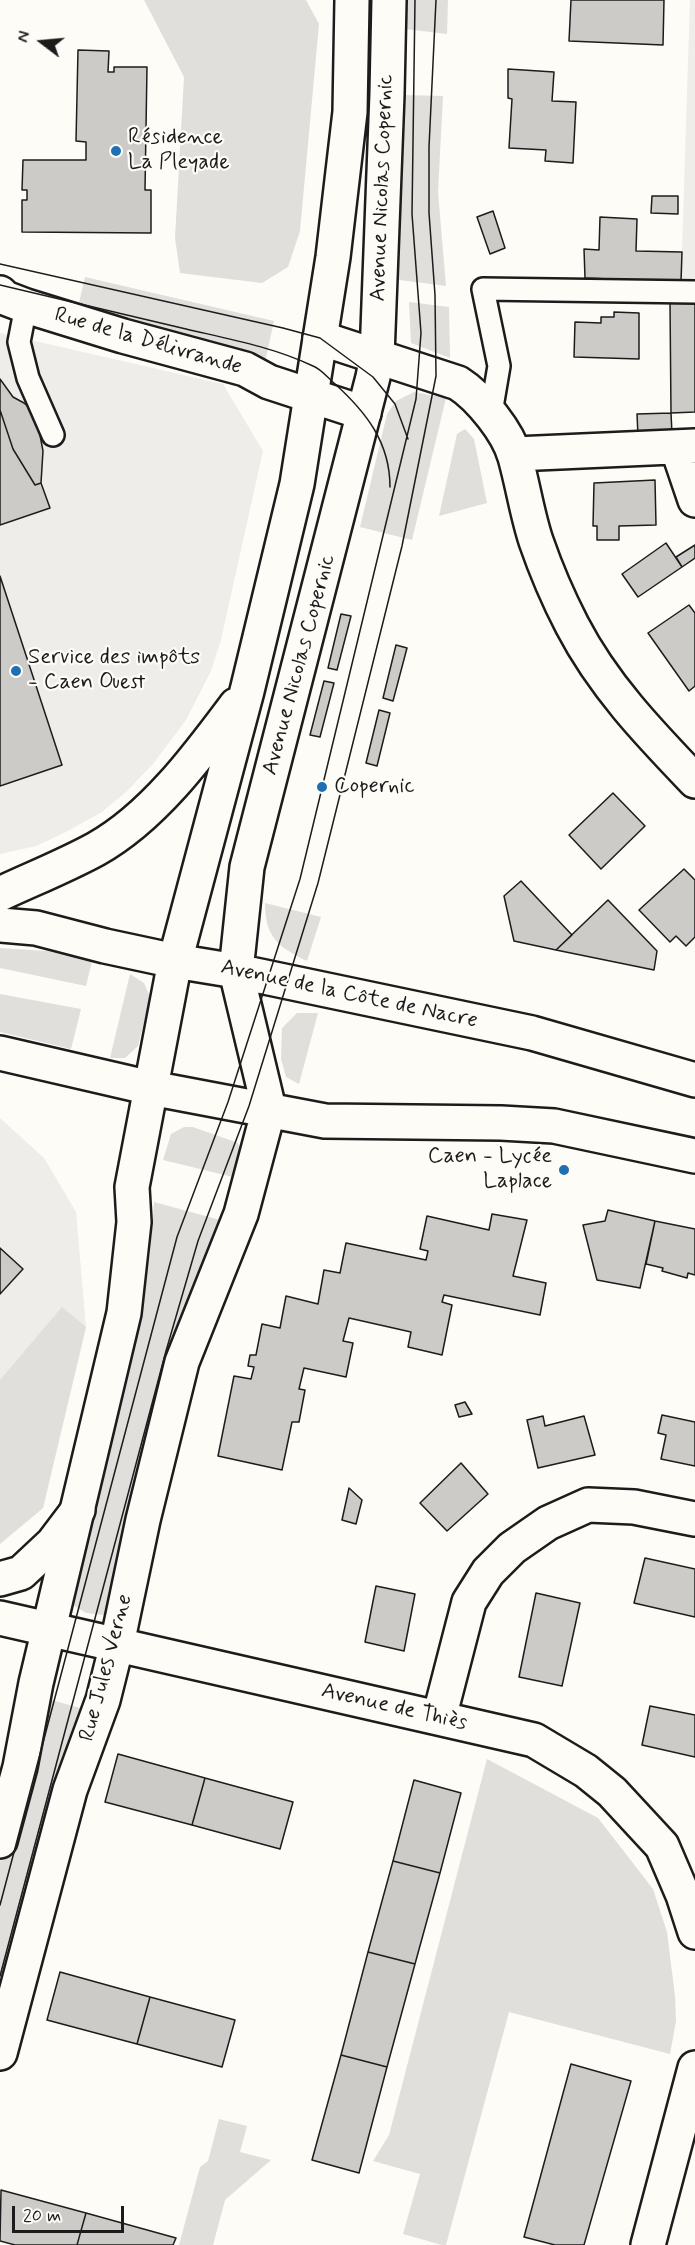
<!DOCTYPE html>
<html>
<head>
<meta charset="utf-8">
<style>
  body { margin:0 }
  #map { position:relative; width:695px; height:2245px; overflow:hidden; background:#fdfcf7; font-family:Mynerve,sans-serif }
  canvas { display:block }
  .north { position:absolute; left:12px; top:12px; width:60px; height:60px; -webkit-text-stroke:4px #fdfcf7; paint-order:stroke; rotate:286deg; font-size:16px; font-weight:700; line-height:24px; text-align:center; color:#1c1c1c }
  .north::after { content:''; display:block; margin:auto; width:21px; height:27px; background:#1c1c1c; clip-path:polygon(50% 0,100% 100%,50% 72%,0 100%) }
  .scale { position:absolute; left:12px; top:2206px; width:112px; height:27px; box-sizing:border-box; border:3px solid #1c1c1c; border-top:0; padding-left:8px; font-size:18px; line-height:21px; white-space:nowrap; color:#1c1c1c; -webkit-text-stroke:4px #fdfcf7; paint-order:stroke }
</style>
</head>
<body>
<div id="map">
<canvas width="695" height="2245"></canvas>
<div class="north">N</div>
<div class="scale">20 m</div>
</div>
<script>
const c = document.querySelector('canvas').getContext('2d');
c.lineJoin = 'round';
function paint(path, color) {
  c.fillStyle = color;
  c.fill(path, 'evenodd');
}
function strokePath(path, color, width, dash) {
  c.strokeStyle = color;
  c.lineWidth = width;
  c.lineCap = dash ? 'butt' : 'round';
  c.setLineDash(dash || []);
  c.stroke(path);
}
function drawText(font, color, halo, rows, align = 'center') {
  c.font = font + ' Mynerve,sans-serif';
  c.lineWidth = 4.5;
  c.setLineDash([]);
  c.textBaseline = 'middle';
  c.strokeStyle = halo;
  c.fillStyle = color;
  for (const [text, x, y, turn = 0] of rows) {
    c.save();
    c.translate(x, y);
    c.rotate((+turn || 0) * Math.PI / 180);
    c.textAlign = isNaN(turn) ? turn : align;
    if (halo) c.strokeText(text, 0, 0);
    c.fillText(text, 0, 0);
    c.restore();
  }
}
paint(new Path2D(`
  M 690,0 L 695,0 L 695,303 L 681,303 L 681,282 Z
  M 0,333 L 223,384 L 263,451 L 221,640 L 211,671 L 186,720 L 153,764 L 126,792 L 102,812 L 64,833 L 36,846 L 0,854 Z
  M 0,1118 L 44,1158 L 76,1212 L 86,1327 L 43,1508 L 0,1544 Z`), '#eeede9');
paint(new Path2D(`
  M 144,0 L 306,0 L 319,24 L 300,231 L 288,267 L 262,283 L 180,273 L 175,238 L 184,77 Z
  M 406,0 L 448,0 L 447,34 L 405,29 Z
  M 404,95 L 443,96 L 438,192 L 446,286 L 392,279 Z
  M 85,277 L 274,321 L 264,367 L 78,307 Z
  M 409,302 L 449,307 L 450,358 L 411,343 Z
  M 414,392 L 446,398 L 412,540 L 360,527 L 387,414 L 396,401 Z
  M 465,429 L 474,439 L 487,503 L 439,516 L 457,434 Z
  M 265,903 L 321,917 L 307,961 C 278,947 265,937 265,903 Z
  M 0,948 L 47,951 L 92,961 L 86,986 L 0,968 Z
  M 130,974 L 144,983 L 150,997 L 138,1046 L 125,1058 L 110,1058 Z
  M 0,994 L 81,1009 L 71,1049 L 0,1032 Z
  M 297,1013 L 318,1013 L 299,1084 L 286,1077 L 281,1059 L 282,1028 Z
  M 184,1127 L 193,1127 L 238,1143 L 242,1157 L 237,1178 L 163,1160 L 171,1134 Z
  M 154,1202 L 224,1221 L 112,1605 L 104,1615 L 86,1613 L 73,1605 L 135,1339 L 150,1254 Z
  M 62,1307 L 86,1327 L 43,1508 L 0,1544 L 0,1380 Z
  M 41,1697 L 91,1711 L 0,2024 L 0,1863 L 27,1765 Z
  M 487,1759 L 598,1818 L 653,1889 L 667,1932 L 675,1996 L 676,2021 L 670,2054 L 509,2012 L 446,2245 L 442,2245 L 403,2234 L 420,2174 L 373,2161 L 389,2135 Z
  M 219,2119 L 247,2126 L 240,2152 L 271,2160 L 225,2200 L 213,2245 L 179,2245 L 200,2167 L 208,2161 Z`), '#e0dfdb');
const building = new Path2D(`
  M 571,0 L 664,0 L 663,45 L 569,41 Z
  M 78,50 L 109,51 L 108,72 L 114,72 L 114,67 L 147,67 L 145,190 L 151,190 L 151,233 L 22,232 L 22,200 L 27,200 L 27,190 L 22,190 L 23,160 L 86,160 L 86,142 L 76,141 Z
  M 508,69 L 554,72 L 552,101 L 576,102 L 573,163 L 545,161 L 546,150 L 509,148 L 512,99 L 508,98 Z
  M 652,196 L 678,196 L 678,214 L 651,213 Z
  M 493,211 L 505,248 L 490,254 L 477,217 Z
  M 600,217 L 637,219 L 636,251 L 682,252 L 681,282 L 585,278 L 584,249 L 599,250 Z
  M 670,303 L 695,303 L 695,412 L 671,413 Z
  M 614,312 L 639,313 L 639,359 L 574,357 L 575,322 L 601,323 L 601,317 L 614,317 Z
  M 0,379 L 13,397 L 24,403 L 36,414 L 43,451 L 41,483 L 35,485 L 13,449 L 0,410 Z
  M 0,410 L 13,449 L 35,485 L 41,483 L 50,508 L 0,525 Z
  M 671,413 L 672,434 L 638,436 L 637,414 Z
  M 655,480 L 656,525 L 619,526 L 619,540 L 597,540 L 597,526 L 593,526 L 594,483 Z
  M 666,543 L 682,567 L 638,597 L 622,574 Z
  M 695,545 L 695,558 L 682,567 L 676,557 Z
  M 0,576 L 62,765 L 0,786 Z
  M 689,605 L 695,613 L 695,686 L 689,691 L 648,633 Z
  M 341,614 L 351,616 L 337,670 L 328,668 Z
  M 396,645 L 407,648 L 393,701 L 383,698 Z
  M 324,681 L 334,683 L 320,737 L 310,735 Z
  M 379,710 L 390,713 L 377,766 L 366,763 Z
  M 613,793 L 645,826 L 601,869 L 569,835 Z
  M 684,869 L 695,880 L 695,937 L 686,946 L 676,936 L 670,942 L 639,910 Z
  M 521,881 L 572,935 L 556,950 L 514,941 L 504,896 Z
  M 608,900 L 657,951 L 654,970 L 556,950 Z
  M 608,1210 L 655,1221 L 640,1288 L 597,1280 L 583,1225 L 605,1221 Z
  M 492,1214 L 527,1220 L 513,1276 L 546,1283 L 540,1315 L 444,1295 L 442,1302 L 452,1305 L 442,1355 L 408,1347 L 411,1332 L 349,1318 L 343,1341 L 353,1343 L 346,1377 L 304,1368 L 299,1389 L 305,1390 L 299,1422 L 292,1422 L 282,1470 L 218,1456 L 234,1376 L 251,1379 L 254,1367 L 248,1366 L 250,1355 L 256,1355 L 262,1324 L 280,1328 L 286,1296 L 318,1304 L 324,1270 L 340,1273 L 346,1243 L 426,1260 L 428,1251 L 420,1249 L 427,1216 L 489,1230 Z
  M 655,1221 L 695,1229 L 695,1275 L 688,1273 L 687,1278 L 662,1271 L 663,1268 L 646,1264 Z
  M 0,1248 L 23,1269 L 0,1294 Z
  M 465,1402 L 472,1414 L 459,1417 L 455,1405 Z
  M 662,1415 L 695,1422 L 695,1466 L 661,1459 L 666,1435 L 658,1433 Z
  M 543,1416 L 545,1426 L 584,1416 L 595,1455 L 538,1468 L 527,1420 Z
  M 461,1463 L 488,1494 L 447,1531 L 420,1503 Z
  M 349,1488 L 362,1500 L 356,1524 L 342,1520 Z
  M 645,1558 L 695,1569 L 695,1617 L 634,1603 Z
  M 376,1586 L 415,1594 L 404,1651 L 365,1642 Z
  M 536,1593 L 580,1603 L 562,1686 L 519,1677 Z
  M 650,1706 L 695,1715 L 695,1757 L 642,1745 Z
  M 118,1754 L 205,1778 L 192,1825 L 105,1802 Z
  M 205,1778 L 293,1802 L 280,1849 L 192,1825 Z
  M 414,1780 L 461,1793 L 440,1873 L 393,1861 Z
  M 393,1861 L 440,1873 L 415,1964 L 368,1952 Z
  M 368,1952 L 415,1964 L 387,2067 L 341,2055 Z
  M 60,1972 L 150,1997 L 137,2044 L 47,2020 Z
  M 150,1997 L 235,2020 L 222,2067 L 137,2044 Z
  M 341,2055 L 387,2067 L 359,2173 L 312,2160 Z
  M 571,2064 L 631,2081 L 584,2245 L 555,2245 L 524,2237 Z
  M 1,2190 L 86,2213 L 77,2245 L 15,2245 L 0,2241 Z
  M 86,2213 L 176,2238 L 173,2245 L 77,2245 Z`);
paint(building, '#cccbc8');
strokePath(building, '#1c1c1c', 1.5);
const lane = new Path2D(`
  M 26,306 L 19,342 L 28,378 L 53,435
  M 491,413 L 499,366 L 483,289 L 695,292`);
const street = new Path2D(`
  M 0,293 L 5,298 L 26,306 L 123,336 L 245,369 L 269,382 L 364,413
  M 320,338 L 458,383 C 480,397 508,432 515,457 C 523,485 527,514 536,541 C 546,570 558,598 572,625 C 603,685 648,732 695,781
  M 677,447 L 695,500
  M 515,454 L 695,446
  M 0,1579 L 21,1573 L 53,1543 L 78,1510
  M 0,1618 L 534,1740 L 586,1771 L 612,1792 L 662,1846 L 683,1895 L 695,1932
  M 439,1718 L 469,1602 L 488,1572 L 512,1548 L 548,1523 L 588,1505 L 634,1507 L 695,1519
  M 648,2245 L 695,2068`);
const secondary = new Path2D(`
  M 0,894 C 32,879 65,866 96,849 C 153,817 198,756 236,705
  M 0,925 L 36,928 L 105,946 L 175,961 L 236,971 L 532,1033 L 695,1080
  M 0,1053 L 151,1088 L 325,1121 L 501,1123 L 554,1126 L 695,1156
  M 0,1841 L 20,1767 L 36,1683 L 124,1313 L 134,1222 L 132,1187 L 175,961 L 247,691 L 297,484 L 333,257 L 350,112 L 352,0
  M 0,2053 L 70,1790 L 103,1700 L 117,1644 L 143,1520 L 182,1362 L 241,1214 L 269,1109 L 236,971 L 247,867 L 373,377 L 377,356 L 387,94 L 389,0`);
strokePath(lane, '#1c1c1c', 26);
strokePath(street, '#1c1c1c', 38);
strokePath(secondary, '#1c1c1c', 38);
strokePath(lane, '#fdfcf7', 21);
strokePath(street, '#fdfcf7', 33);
strokePath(secondary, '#fdfcf7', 33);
strokePath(new Path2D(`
  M 0,264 L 283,328 L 320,338 L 373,377 L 395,404 L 408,439
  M 0,285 C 62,300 124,314 186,329 C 229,339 273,347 313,366 C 321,369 327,377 334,383 C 366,412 390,442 390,487
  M 0,1905 L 177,1237 L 228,1102 L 300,879 L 416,399 L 421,333 L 412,214 L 415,0
  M 0,1976 L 166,1351 L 198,1241 L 249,1106 L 318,883 L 402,546 L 436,376 L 435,295 L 429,213 L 429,147 L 436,0`), '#1c1c1c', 1.5);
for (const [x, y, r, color] of [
  [116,151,6,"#1f6fb2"],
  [16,671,6,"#1f6fb2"],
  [322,787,6,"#1f6fb2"],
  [564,1170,6,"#1f6fb2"]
]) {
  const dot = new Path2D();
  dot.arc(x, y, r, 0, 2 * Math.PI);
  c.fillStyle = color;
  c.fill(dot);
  strokePath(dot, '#fdfcf7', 2);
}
drawText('22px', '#1c1c1c', '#fdfcf7', [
  ["Résidence",128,138],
  ["La Pleyade",128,163],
  ["Service des impôts",28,658],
  ["- Caen Ouest",28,683],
  ["Copernic",334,787],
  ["Caen - Lycée",552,1157,"right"],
  ["Laplace",552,1182,"right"]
], 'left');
drawText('22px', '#1c1c1c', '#fdfcf7', [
  ["Avenue Nicolas Copernic",383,188,-88],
  ["Rue de la Délivrande",148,342,16],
  ["Avenue Nicolas Copernic",300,665,-75],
  ["Avenue de la Côte de Nacre",349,995,12],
  ["Rue Jules Verne",107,1668,-75],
  ["Avenue de Thiès",394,1708,13]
]);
</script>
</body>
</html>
